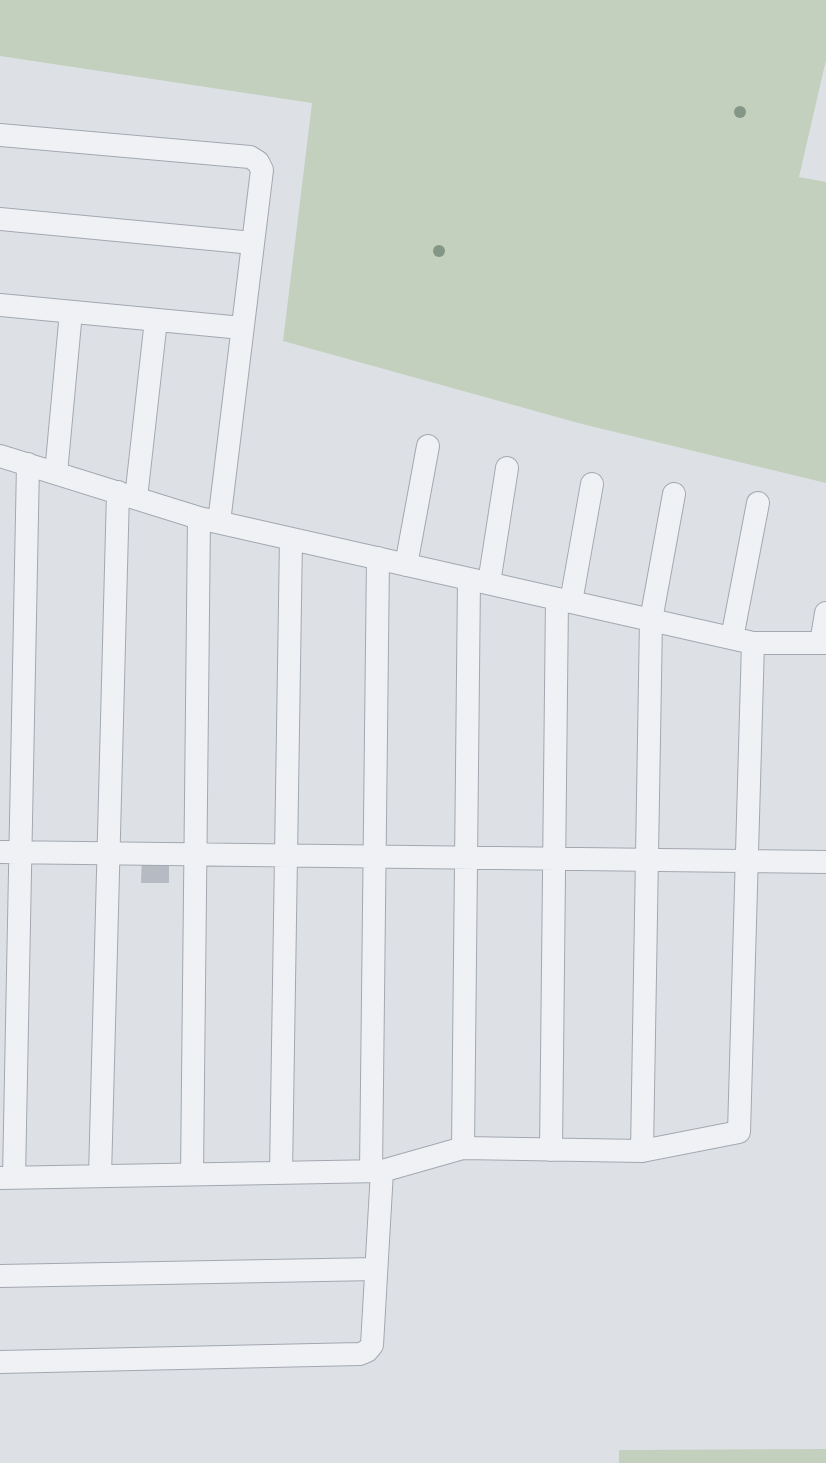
<!DOCTYPE html>
<html>
<head>
<meta charset="utf-8">
<style>
  body { margin:0 }
  canvas { display:block; background:#dde1e6 }
</style>
</head>
<body>
<canvas width="826" height="1463"></canvas>
<script>
const c = document.querySelector('canvas').getContext('2d');
c.lineJoin = 'round';
function paint(path, color) {
  c.fillStyle = color;
  c.fill(path, 'evenodd');
}
function strokePath(path, color, width, dash) {
  c.strokeStyle = color;
  c.lineWidth = width;
  c.lineCap = dash ? 'butt' : 'round';
  c.setLineDash(dash || []);
  c.stroke(path);
}
paint(new Path2D(`
  M 0,0 L 826,0 L 826,60 L 799,177 L 826,182 L 826,483 L 582,424 L 283,341 L 312,103 L 0,56 Z
  M 826,1449 L 826,1463 L 619,1463 L 619,1450 Z`), '#c3d0be');
paint(new Path2D(`
  M 142,855 L 169,855 L 169,883 L 141,883 Z`), '#b5bac3');
const minor = new Path2D(`
  M 0,135 L 250,157 L 258,162 L 262,170 L 219,522
  M 0,219 L 253,243
  M 0,305 L 242,328
  M 0,456 L 199,518 L 651,620 L 753,643 L 826,643
  M 56,473 L 71,312
  M 136,498 L 156,320
  M 406,565 L 428,446
  M 489,583 L 507,468
  M 571,602 L 592,484
  M 732,638 L 758,503
  M 821,643 L 826,613
  M 0,852 L 826,862
  M 463,1148 L 469,579
  M 551,1150 L 557,599
  M 642,1151 L 651,620 L 674,494
  M 371,1171 L 378,558
  M 281,1173 L 291,539
  M 192,1174 L 199,518
  M 100,1176 L 118,492
  M 14,1177 L 28,464
  M 0,1178 L 382,1171 L 463,1148 L 642,1151 L 739,1132 L 753,643
  M 0,1276 L 376,1269
  M 0,1362 L 360,1354 L 367,1351 L 372,1345 L 382,1171`);
strokePath(minor, '#a3a8b0', 24);
strokePath(minor, '#f0f1f5', 22);
c.fillStyle = '#849685';
for (const [x, y] of [
  [740,112],
  [439,251]
]) {
  c.beginPath();
  c.arc(x, y, 6, 0, 2 * Math.PI);
  c.fill();
}
</script>
</body>
</html>
